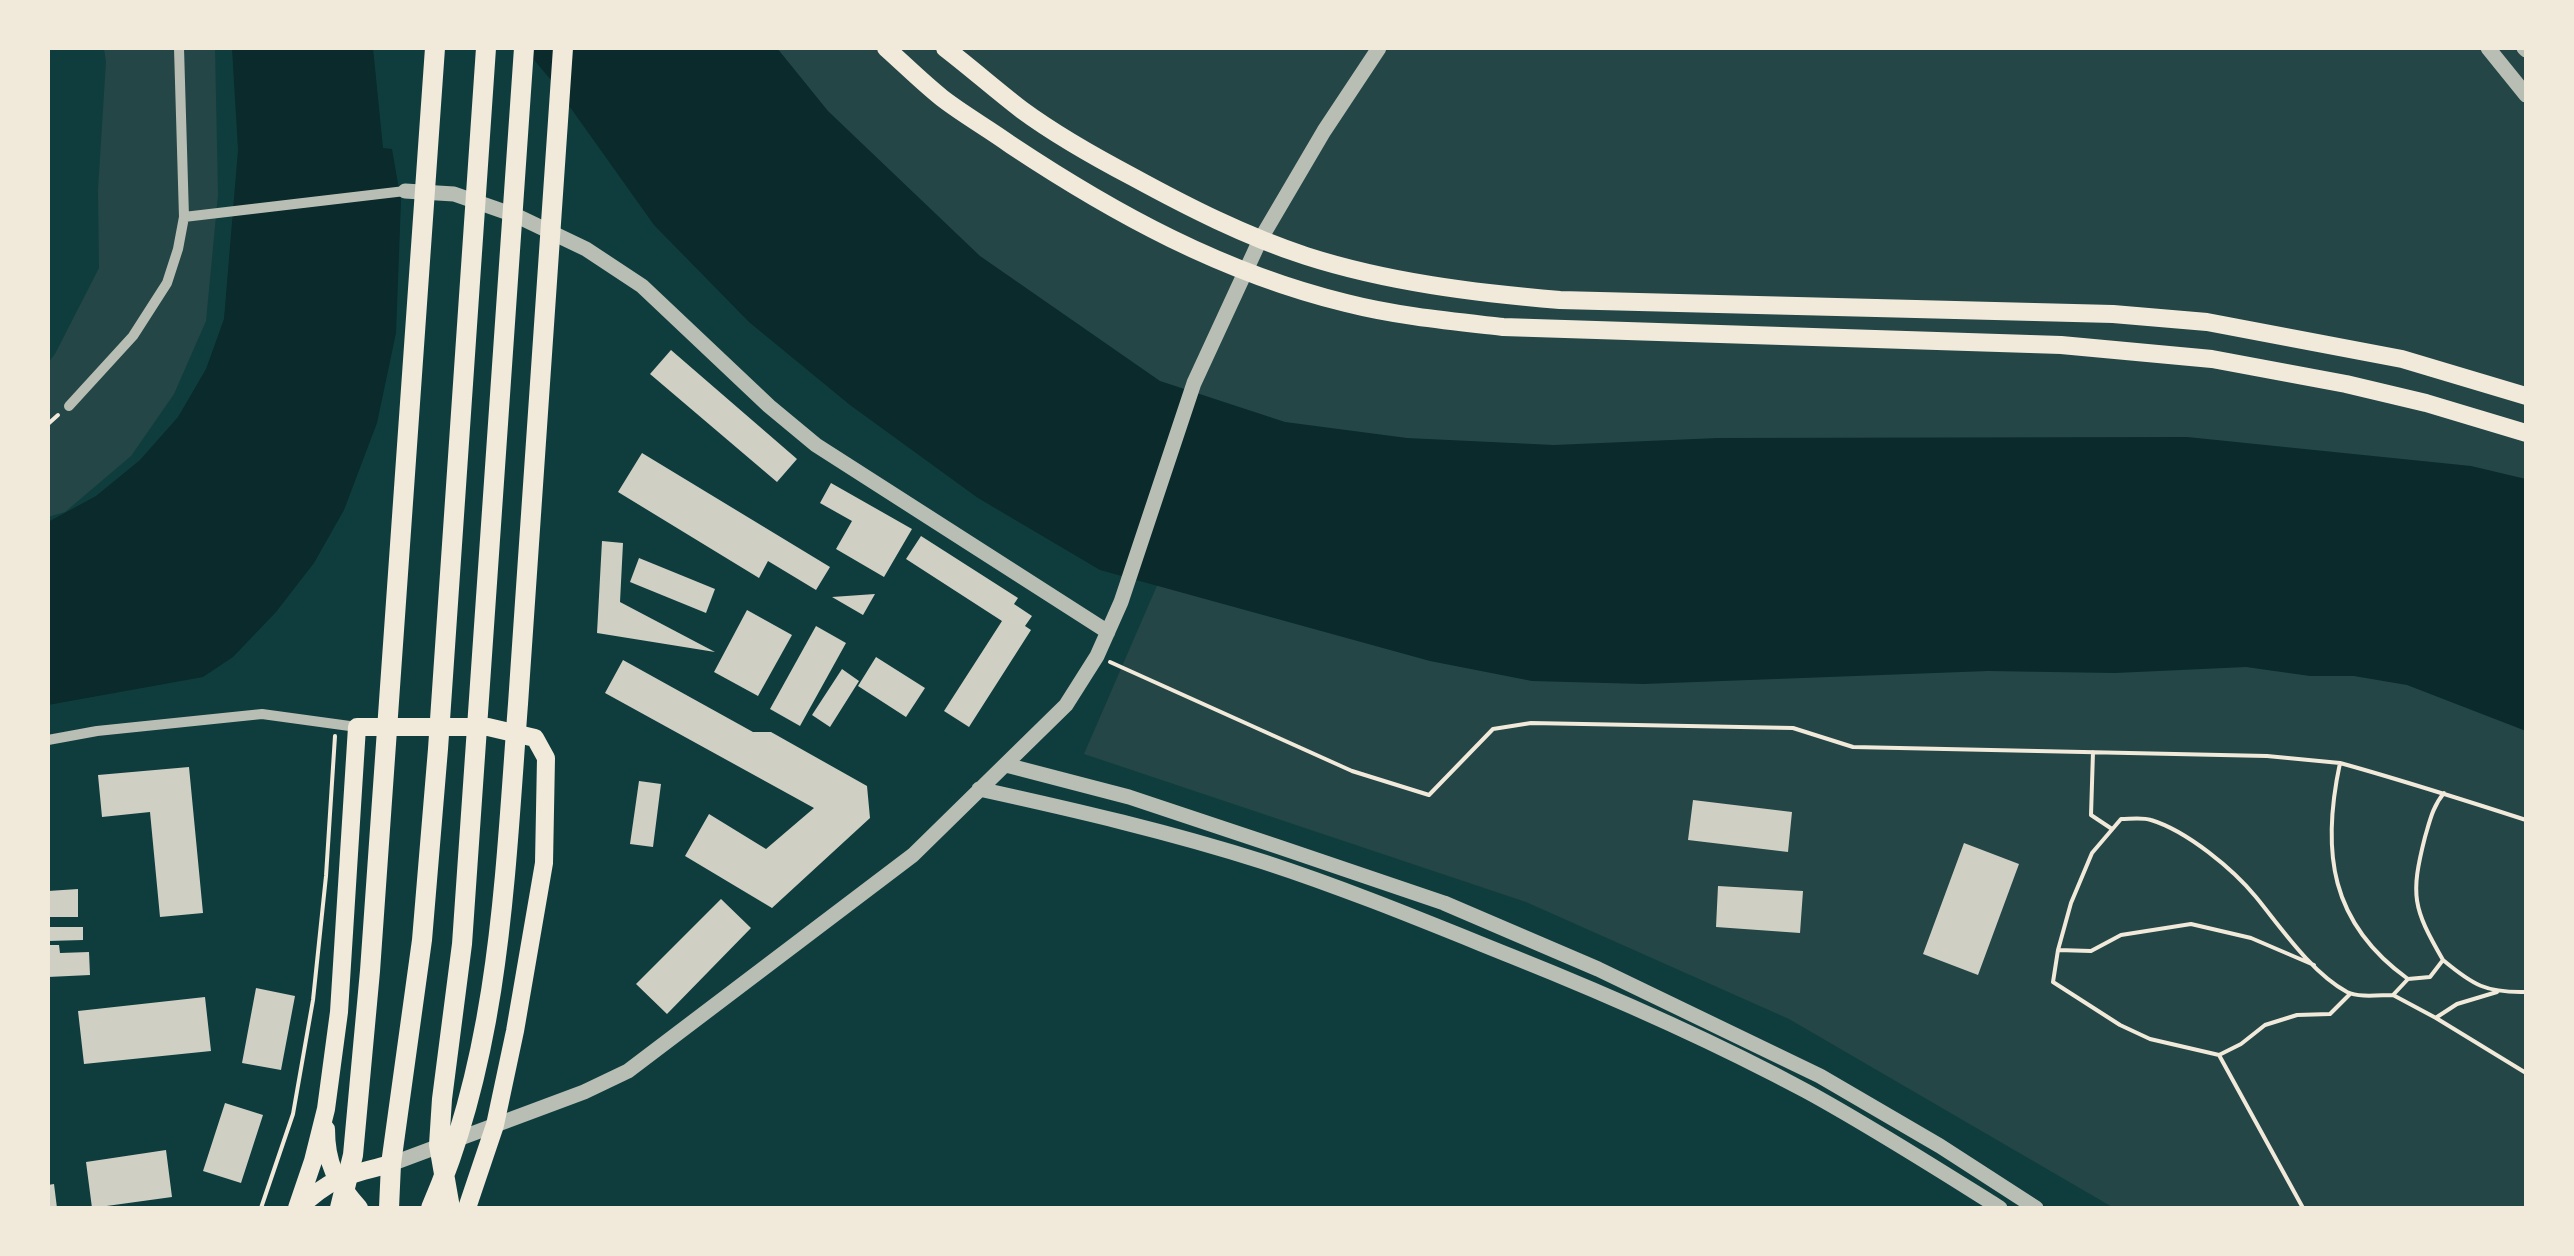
<!DOCTYPE html>
<html>
<head>
<meta charset="utf-8">
<style>
  body { margin:0 }
  #map { position:relative; width:2574px; height:1256px; overflow:hidden; background:#0f3d3e; font-family:"Fira Sans",sans-serif }
  canvas { display:block }
  .frame { position:absolute; inset:0; border:50px solid #f1e9da; pointer-events:none }
</style>
</head>
<body>
<div id="map">
<canvas width="2574" height="1256"></canvas>
<div class="frame"></div>
</div>
<script>
const c = document.querySelector('canvas').getContext('2d');
c.lineJoin = 'round';
function paint(path, color) {
  c.fillStyle = color;
  c.fill(path, 'evenodd');
}
function strokePath(path, color, width, dash) {
  c.strokeStyle = color;
  c.lineWidth = width;
  c.lineCap = dash ? 'butt' : 'round';
  c.setLineDash(dash || []);
  c.stroke(path);
}
paint(new Path2D(`
  M 104,48 L 215,48 L 218,195 L 206,321 L 174,394 L 131,456 L 65,512 L 48,517 L 48,363 L 55,354 L 99,268 L 98,190 L 106,62 Z
  M 743,48 L 2526,48 L 2526,504 L 1439,466 L 1143,388 L 928,239 Z
  M 1166,565 L 2329,640 L 2526,698 L 2526,1208 L 2114,1208 L 1789,1019 L 1526,902 L 1084,754 Z`), '#244646');
paint(new Path2D(`
  M 232,48 L 373,48 L 383,148 L 392,149 L 401,201 L 396,333 L 377,423 L 344,510 L 314,563 L 276,612 L 233,657 L 203,677 L 48,705 L 48,522 L 96,496 L 140,460 L 178,417 L 206,369 L 224,319 L 238,150 Z
  M 524,48 L 777,48 L 828,111 L 980,256 L 1160,381 L 1285,422 L 1407,438 L 1554,445 L 1718,438 L 2187,437 L 2471,466 L 2526,479 L 2526,731 L 2407,685 L 2354,676 L 2310,676 L 2246,667 L 2115,673 L 1988,671 L 1643,684 L 1532,681 L 1430,661 L 1100,570 L 978,498 L 850,405 L 749,322 L 654,225 L 550,79 Z`), '#0a2a2b');
paint(new Path2D(`
  M 671,350 L 797,459 L 777,482 L 650,374 Z
  M 642,453 L 830,567 L 816,590 L 768,561 L 759,578 L 618,492 Z
  M 831,483 L 912,529 L 884,577 L 836,549 L 852,521 L 820,503 Z
  M 921,536 L 1018,598 L 1014,604 L 1032,616 L 1025,626 L 1031,630 L 969,727 L 944,711 L 1002,621 L 906,559 Z
  M 602,541 L 623,543 L 620,602 L 715,652 L 597,633 Z
  M 639,558 L 715,589 L 706,613 L 630,582 Z
  M 875,594 L 863,615 L 832,597 Z
  M 747,610 L 792,635 L 758,696 L 714,672 Z
  M 816,626 L 846,643 L 800,726 L 770,709 Z
  M 876,657 L 925,688 L 906,717 L 858,686 Z
  M 623,660 L 753,732 L 771,732 L 867,786 L 870,818 L 772,908 L 685,856 L 709,814 L 766,849 L 814,808 L 605,693 Z
  M 842,669 L 859,681 L 830,727 L 812,715 Z
  M 189,767 L 203,913 L 160,917 L 150,812 L 102,817 L 98,775 Z
  M 639,781 L 661,784 L 653,847 L 630,844 Z
  M 1693,800 L 1792,812 L 1788,852 L 1688,840 Z
  M 1964,843 L 2019,864 L 1978,975 L 1923,954 Z
  M 1718,886 L 1803,891 L 1800,933 L 1716,927 Z
  M 78,889 L 78,917 L 48,917 L 48,891 Z
  M 721,899 L 751,928 L 667,1014 L 636,984 Z
  M 48,927 L 83,927 L 83,940 L 48,941 Z
  M 48,945 L 59,945 L 60,953 L 89,952 L 90,975 L 48,977 Z
  M 256,988 L 295,996 L 281,1070 L 242,1063 Z
  M 205,997 L 211,1051 L 84,1064 L 78,1011 Z
  M 225,1103 L 263,1115 L 241,1183 L 203,1171 Z
  M 166,1150 L 172,1197 L 92,1208 L 86,1162 Z
  M 54,1184 L 57,1208 L 48,1208 L 48,1185 Z`), '#cfcfc3');
strokePath(new Path2D(`
  M 48,424 L 58,415
  M 1110,662 L 1352,771 L 1429,795 L 1493,729 L 1531,723 L 1793,728 L 1853,747 L 2267,756 L 2340,763
  M 2093,752 L 2091,815 L 2112,829
  M 2444,793 C 2433,806 2430,820 2425,837 C 2410,896 2413,908 2443,960 L 2430,977 L 2408,979 C 2330,923 2321,852 2340,763 C 2402,780 2464,800 2526,820
  M 2058,950 L 2053,982 L 2120,1025 L 2150,1039 L 2219,1055 L 2241,1044 L 2265,1025 L 2297,1015 L 2330,1014 L 2350,994
  M 2443,960 C 2473,985 2486,993 2526,992
  M 2314,965 L 2251,938 L 2191,924 L 2121,935 L 2091,951 L 2058,950 L 2071,903 L 2092,853 L 2121,819 C 2130,819 2142,817 2151,820 C 2187,831 2233,869 2256,897 C 2282,929 2311,972 2347,992 C 2359,998 2380,995 2393,995 L 2408,979
  M 2393,995 L 2436,1018 L 2526,1073
  M 2437,1017 L 2457,1004 L 2497,992
  M 2219,1055 L 2303,1208
  M 261,1208 L 293,1114 L 313,1000 L 326,876 L 335,736`), '#f1e9da', 4);
strokePath(new Path2D(`
  M 184,217 L 405,191
  M 69,406 L 133,336 L 167,283 L 178,249 L 184,217 L 179,48
  M 48,740 L 97,731 L 262,714 L 357,727`), '#b8beb3', 10);
strokePath(new Path2D(`
  M 2488,48 L 2526,95
  M 2524,48 L 2526,50
  M 405,191 L 454,194 L 517,216 L 586,249 L 642,286 L 769,406 L 816,445 L 1108,632
  M 1006,765 L 1129,797 L 1279,847 L 1444,903 L 1598,969 L 1820,1076 L 1940,1146 L 2036,1208
  M 979,789 C 1075,810 1170,832 1264,862 C 1347,889 1429,923 1511,956 C 1611,996 1711,1040 1806,1091 C 1872,1127 1936,1168 2000,1208
  M 391,1164 L 584,1092 L 628,1071 L 913,855 L 1066,705 L 1097,656 L 1121,602 L 1194,383 L 1260,240 L 1324,131 L 1379,48`), '#b8beb3', 15);
strokePath(new Path2D(`
  M 886,48 C 904,64 922,82 942,98 C 964,115 989,129 1011,145 C 1115,214 1223,273 1346,303 C 1397,316 1450,321 1503,327 L 2061,345 L 2212,359 L 2346,384 L 2426,403 L 2526,433
  M 945,48 C 971,68 996,90 1022,110 C 1056,135 1095,157 1133,177 C 1188,207 1245,236 1306,256 C 1387,282 1475,293 1560,300 L 2113,314 L 2207,322 L 2402,359 L 2526,396
  M 326,1129 C 326,1164 336,1182 359,1208
  M 297,1208 L 313,1161 L 326,1109 L 339,1012 L 357,727 L 488,727 L 535,738 L 546,758 L 544,863 L 515,1031 L 495,1125 L 467,1208
  M 299,1208 C 332,1176 349,1175 391,1164`), '#f1e9da', 18);
strokePath(new Path2D(`
  M 340,1208 L 353,1155 L 370,971 L 435,48
  M 389,1208 L 391,1164 L 422,940 L 438,749 L 486,48
  M 431,1208 C 500,1050 505,874 518,704 C 535,485 548,266 563,48
  M 450,1208 L 439,1145 L 442,1099 L 462,944 L 524,48`), '#f1e9da', 20);
</script>
</body>
</html>
